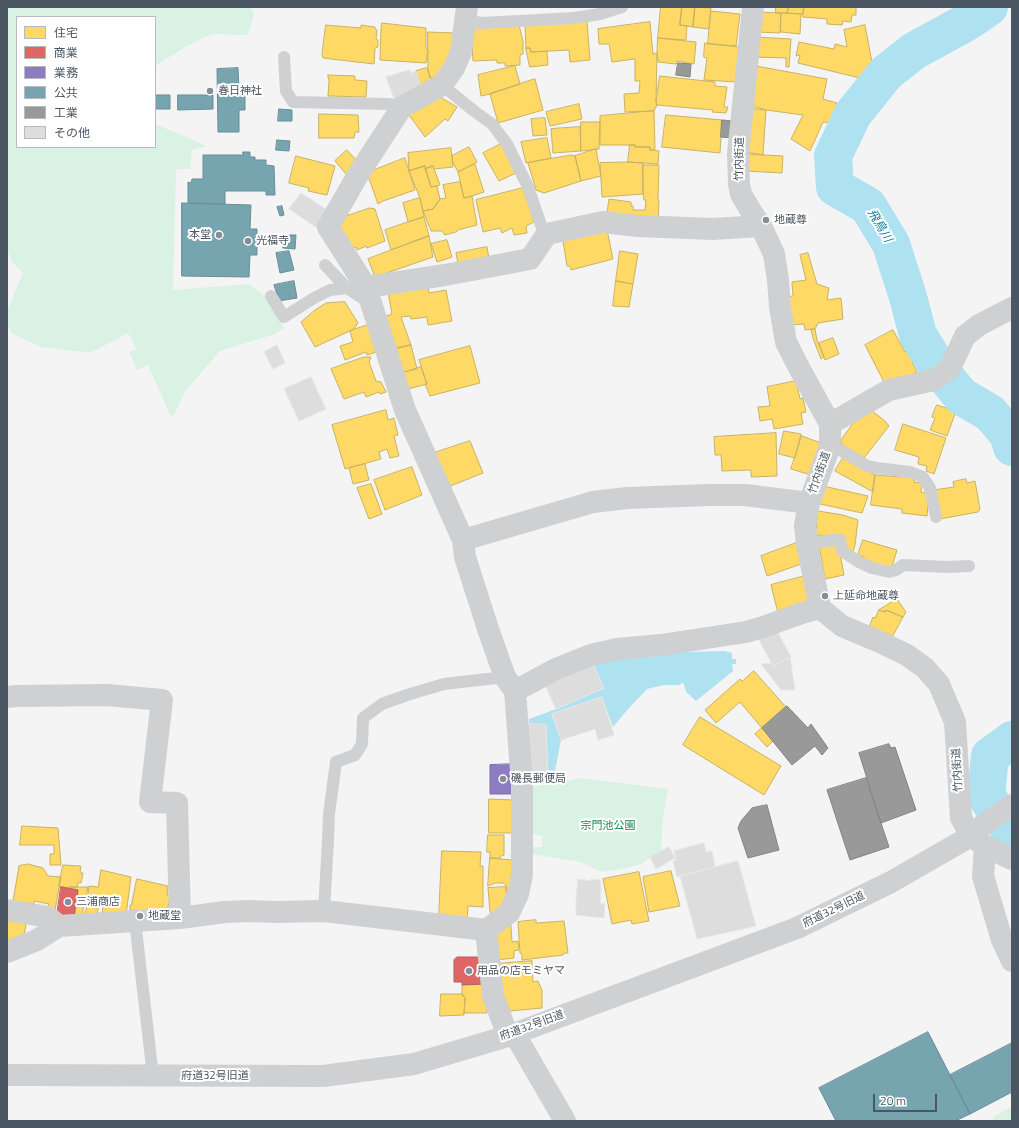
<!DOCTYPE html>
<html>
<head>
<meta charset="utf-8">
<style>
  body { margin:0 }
  #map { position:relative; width:1019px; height:1128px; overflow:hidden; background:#f4f4f4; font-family:"Titillium Web","Noto Sans JP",sans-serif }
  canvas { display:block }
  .frame { position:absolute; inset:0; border:8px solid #4a5661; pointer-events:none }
  .legend { position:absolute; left:16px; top:16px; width:140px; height:132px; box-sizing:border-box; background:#fff; border:1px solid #b7bbc0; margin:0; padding:5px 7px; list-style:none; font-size:12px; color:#4a5661 }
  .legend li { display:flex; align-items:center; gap:8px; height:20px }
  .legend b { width:20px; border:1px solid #b7bbc0 }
  .scale { position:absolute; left:873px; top:1094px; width:64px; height:18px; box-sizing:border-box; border:2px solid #4a5661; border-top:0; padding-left:5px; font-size:12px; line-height:14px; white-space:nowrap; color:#4a5661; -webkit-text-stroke:3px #fff; paint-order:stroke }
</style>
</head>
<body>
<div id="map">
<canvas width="1019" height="1128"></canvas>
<div class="frame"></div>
<ul class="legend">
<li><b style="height:11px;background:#ffd966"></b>住宅</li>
<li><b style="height:11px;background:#e06666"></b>商業</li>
<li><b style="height:11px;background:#8e7cc3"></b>業務</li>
<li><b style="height:11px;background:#76a5af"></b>公共</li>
<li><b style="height:11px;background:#999"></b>工業</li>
<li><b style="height:11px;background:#ddddde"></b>その他</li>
</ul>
<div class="scale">20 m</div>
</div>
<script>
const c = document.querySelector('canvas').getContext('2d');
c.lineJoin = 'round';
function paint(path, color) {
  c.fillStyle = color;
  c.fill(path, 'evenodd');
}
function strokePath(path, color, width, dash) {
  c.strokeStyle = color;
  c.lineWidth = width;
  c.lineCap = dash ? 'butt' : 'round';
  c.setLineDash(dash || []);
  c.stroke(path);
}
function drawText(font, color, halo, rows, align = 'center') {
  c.font = font + ' "Titillium Web","Noto Sans JP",sans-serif';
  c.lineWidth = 4;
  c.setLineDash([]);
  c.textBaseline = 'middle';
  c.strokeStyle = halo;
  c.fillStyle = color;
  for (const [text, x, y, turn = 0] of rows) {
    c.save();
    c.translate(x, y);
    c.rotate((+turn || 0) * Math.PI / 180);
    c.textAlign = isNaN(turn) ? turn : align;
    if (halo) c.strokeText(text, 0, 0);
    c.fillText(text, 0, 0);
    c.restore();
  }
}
paint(new Path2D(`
  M 7,7 L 251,7 L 254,15 L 248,35 L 212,34 L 187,46 L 155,66 L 155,17 L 17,17 L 17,147 L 155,147 L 155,124 L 207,146 L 192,150 L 190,169 L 176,169 L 173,290 L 250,284 L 272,303 L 284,328 L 275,334 L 220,351 L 185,391 L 175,413 L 171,417 L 148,365 L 137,370 L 129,352 L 136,349 L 128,333 L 90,353 L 41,347 L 11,333 L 7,324 L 7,311 L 23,273 L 12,262 L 7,250 Z
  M 581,778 L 668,789 L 663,818 L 661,850 L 641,864 L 621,869 L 601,872 L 581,862 L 531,854 L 532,847 L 542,847 L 542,836 L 532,834 L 531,787 Z
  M 1012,1107 L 1012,1121 L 992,1121 L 994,1116 Z`), '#d9f2e3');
paint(new Path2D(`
  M 725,651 L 732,653 L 732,659 L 736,659 L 736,664 L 732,664 L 733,671 L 696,701 L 686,692 L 684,684 L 682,683 L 679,685 L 664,685 L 647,689 L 629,708 L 613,727 L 602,697 L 552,714 L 561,740 L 555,771 L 548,770 L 546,724 L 529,724 L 529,719 L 556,709 L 604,688 L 593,664 L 657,653 Z`), '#aee2f0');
const homes = new Path2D(`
  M 661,7 L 682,7 L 680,25 L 687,26 L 686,40 L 658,38 Z
  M 682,7 L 695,7 L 693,27 L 680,25 Z
  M 695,7 L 711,8 L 709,29 L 693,27 Z
  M 776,7 L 789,7 L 787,13 L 776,13 Z
  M 789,7 L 804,7 L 803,14 L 787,13 Z
  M 804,7 L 856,7 L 856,15 L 852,15 L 851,22 L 843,21 L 842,25 L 827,24 L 827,19 L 803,17 Z
  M 711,11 L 740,14 L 736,46 L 708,44 Z
  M 757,12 L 781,13 L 780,33 L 756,32 Z
  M 781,13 L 801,14 L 800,34 L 781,32 Z
  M 587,21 L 590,60 L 570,62 L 569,50 L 531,52 L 530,48 L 526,48 L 525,25 Z
  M 650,22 L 653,54 L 657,53 L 656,102 L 657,105 L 654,111 L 625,112 L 624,94 L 639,93 L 640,81 L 635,81 L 635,59 L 612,62 L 609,44 L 599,44 L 598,29 Z
  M 382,23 L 426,28 L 426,49 L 428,50 L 426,63 L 380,60 L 381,29 Z
  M 326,25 L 361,28 L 361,25 L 375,27 L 375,29 L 377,30 L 376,39 L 378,40 L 378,47 L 375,48 L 374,64 L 323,58 L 322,55 Z
  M 519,25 L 523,41 L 523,54 L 520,55 L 520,65 L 505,66 L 505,63 L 497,63 L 497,60 L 473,61 L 471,28 Z
  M 865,25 L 873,68 L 866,70 L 864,79 L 798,63 L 800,55 L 796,56 L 799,42 L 834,49 L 835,44 L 847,47 L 844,30 Z
  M 428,32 L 455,33 L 453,54 L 440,78 L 430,78 L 428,70 Z
  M 755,37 L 791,39 L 789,67 L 786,67 L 786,58 L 754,57 Z
  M 658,38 L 696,42 L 694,64 L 677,61 L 676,64 L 658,62 L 657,53 Z
  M 705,43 L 740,47 L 736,82 L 704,80 L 707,58 L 704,57 Z
  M 526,48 L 530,48 L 531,52 L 547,51 L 548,65 L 530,67 Z
  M 515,66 L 520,84 L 490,94 L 481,96 L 478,75 Z
  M 756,66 L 827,79 L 823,99 L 837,103 L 831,123 L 823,122 L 810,151 L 791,139 L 803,115 L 766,110 L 753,106 Z
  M 427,68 L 433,84 L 421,89 L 416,71 Z
  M 328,75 L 355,76 L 355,80 L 367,81 L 366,97 L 328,96 L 329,81 Z
  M 660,76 L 715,82 L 715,86 L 727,87 L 724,107 L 728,107 L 726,113 L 712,112 L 713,110 L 657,105 L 656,102 Z
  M 535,79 L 543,110 L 498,123 L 490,94 Z
  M 437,95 L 457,107 L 448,121 L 445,119 L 425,137 L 409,115 Z
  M 579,104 L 582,119 L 550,126 L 546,112 Z
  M 749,108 L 766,110 L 763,155 L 746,152 Z
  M 654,111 L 655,150 L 650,150 L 650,147 L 635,147 L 635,145 L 600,145 L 600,116 Z
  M 319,114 L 358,115 L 359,132 L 355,132 L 354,138 L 319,138 Z
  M 666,115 L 722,120 L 720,153 L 662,147 Z
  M 545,118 L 547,135 L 533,136 L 531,119 Z
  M 581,122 L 600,122 L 599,149 L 581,151 Z
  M 580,127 L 581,151 L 553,153 L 551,129 Z
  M 547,138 L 551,158 L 526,163 L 521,142 Z
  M 501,144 L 516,173 L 499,181 L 483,153 Z
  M 630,145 L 635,145 L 635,147 L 650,147 L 650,150 L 659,151 L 658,164 L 628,162 Z
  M 469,147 L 477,162 L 458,172 L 453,163 L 452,156 Z
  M 451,148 L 453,167 L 434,169 L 433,166 L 425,169 L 425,166 L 409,171 L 408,153 Z
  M 596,149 L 601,176 L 581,181 L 575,156 Z
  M 347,150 L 358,162 L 346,174 L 335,161 Z
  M 747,154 L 783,156 L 782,173 L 746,171 Z
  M 572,155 L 575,156 L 581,181 L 544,193 L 536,190 L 528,163 Z
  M 296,156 L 335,166 L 327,195 L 308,191 L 309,188 L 289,183 Z
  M 405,158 L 415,190 L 383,201 L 378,204 L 367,173 Z
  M 628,162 L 643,163 L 643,194 L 602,197 L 600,163 Z
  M 475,164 L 484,192 L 472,196 L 464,198 L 458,172 Z
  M 643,165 L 659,165 L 658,200 L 659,200 L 658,224 L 606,219 L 609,199 L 631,202 L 631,206 L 633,206 L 633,210 L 645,210 L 646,200 L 644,200 L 643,194 Z
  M 425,166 L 431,187 L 437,186 L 440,199 L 433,209 L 423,211 L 420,198 L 409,171 Z
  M 433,166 L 440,185 L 431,187 L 425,169 Z
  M 460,182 L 464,198 L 472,196 L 477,225 L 458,230 L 456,232 L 445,235 L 442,231 L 431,231 L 423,211 L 433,209 L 440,199 L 446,198 L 443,185 Z
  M 523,188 L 534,222 L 526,226 L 527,233 L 514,235 L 512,228 L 502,233 L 500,228 L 483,232 L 476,200 Z
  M 420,198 L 424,217 L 408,222 L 403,203 Z
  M 370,208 L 375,209 L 385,241 L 367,248 L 366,246 L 357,250 L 356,247 L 348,250 L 337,222 L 338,219 Z
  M 424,217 L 429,236 L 391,250 L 385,230 Z
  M 606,225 L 613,259 L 571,270 L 570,266 L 567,266 L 562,235 Z
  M 429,236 L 433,257 L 375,277 L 368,259 Z
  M 447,240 L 452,257 L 437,262 L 431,244 Z
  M 487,247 L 490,264 L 459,269 L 456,253 Z
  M 620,251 L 638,254 L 633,284 L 616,281 Z
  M 808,253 L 817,284 L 829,288 L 827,300 L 841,298 L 843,319 L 818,323 L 815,329 L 805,330 L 804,324 L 788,325 L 784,297 L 793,296 L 792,282 L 806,280 L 800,255 Z
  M 616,281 L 633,284 L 629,307 L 613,306 Z
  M 427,283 L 429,293 L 446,290 L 452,321 L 428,325 L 427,317 L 411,319 L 410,316 L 401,317 L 411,345 L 394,349 L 381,318 L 392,314 L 388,292 Z
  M 345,302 L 358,323 L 354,329 L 315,347 L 301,322 L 315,310 L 326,303 Z
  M 371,324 L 380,351 L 367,355 L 366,352 L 345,360 L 340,346 L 353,342 L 350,331 Z
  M 811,329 L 815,329 L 817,340 L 824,357 L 821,359 L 814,341 Z
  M 893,330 L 905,352 L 912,349 L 918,359 L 912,362 L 917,372 L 887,388 L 865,345 Z
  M 833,338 L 839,354 L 825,360 L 819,343 Z
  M 411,345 L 417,369 L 399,373 L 394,349 Z
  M 470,346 L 480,383 L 430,396 L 425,384 L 427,384 L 419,360 Z
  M 364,357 L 371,357 L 369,362 L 376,381 L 381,382 L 386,392 L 380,394 L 379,392 L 366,397 L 364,392 L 344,399 L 331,369 Z
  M 421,367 L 427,384 L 408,389 L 403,373 Z
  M 796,381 L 800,399 L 803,398 L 806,412 L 801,413 L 803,424 L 774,429 L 772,419 L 760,421 L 758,407 L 770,406 L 767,387 Z
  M 937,405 L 956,411 L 947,436 L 930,430 L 935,418 L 932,417 Z
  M 866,406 L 885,421 L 889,426 L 864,458 L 841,444 L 841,440 Z
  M 386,410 L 388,420 L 394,418 L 398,435 L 394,436 L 399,456 L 390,458 L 387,449 L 379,452 L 381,459 L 345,469 L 332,425 Z
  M 903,424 L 946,438 L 934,474 L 926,471 L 927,466 L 918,464 L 919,457 L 895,450 Z
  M 784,431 L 801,434 L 795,458 L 779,454 Z
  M 776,433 L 777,476 L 751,477 L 751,470 L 722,471 L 721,455 L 715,455 L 714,437 Z
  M 802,436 L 821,443 L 811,475 L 791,469 Z
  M 470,441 L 483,473 L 448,487 L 434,453 Z
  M 844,456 L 875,475 L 873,492 L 835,471 Z
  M 365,464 L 369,480 L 353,484 L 349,468 Z
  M 412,467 L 422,495 L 385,510 L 374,480 Z
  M 875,475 L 901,477 L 901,475 L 915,476 L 914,482 L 922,483 L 921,492 L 929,493 L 927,516 L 902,513 L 902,509 L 871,505 Z
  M 966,479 L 967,483 L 975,481 L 980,509 L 978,512 L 940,519 L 933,490 L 954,487 L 953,482 Z
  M 371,484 L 382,514 L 369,519 L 357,488 Z
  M 823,486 L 868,496 L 862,513 L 820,504 Z
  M 818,511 L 843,515 L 858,520 L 855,545 L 853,552 L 844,547 L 843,537 L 816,535 Z
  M 863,540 L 897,550 L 891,570 L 863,560 L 864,557 L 858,555 Z
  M 799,542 L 807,562 L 767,576 L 761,556 Z
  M 838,542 L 844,575 L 825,579 L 819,545 Z
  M 805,576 L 812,597 L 806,604 L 778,613 L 771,585 Z
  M 897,599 L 906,612 L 903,617 L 886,610 L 885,612 L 879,610 Z
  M 879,610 L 885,612 L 886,610 L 903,617 L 890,641 L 867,632 L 873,617 L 875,618 Z
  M 754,671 L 786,707 L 762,728 L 740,702 L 716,723 L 705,710 L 740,679 L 742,681 Z
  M 700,717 L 781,766 L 764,795 L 683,745 Z
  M 762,728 L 773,741 L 767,747 L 755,734 Z
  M 489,799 L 514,800 L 515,833 L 489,833 Z
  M 22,826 L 58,828 L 61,865 L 50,865 L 50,854 L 54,854 L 54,845 L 20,845 Z
  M 488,835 L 504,835 L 504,855 L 501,856 L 500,858 L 490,858 L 490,852 L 487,852 Z
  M 442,851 L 481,852 L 480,866 L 483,866 L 483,907 L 468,906 L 467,920 L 439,918 Z
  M 490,858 L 512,860 L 510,899 L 507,900 L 506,885 L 503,883 L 495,883 L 488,886 Z
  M 28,864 L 43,868 L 48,876 L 61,877 L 55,910 L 48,910 L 49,904 L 34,901 L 34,904 L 13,901 L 19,866 Z
  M 63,865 L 81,866 L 80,873 L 83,873 L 81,883 L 78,883 L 77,887 L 69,887 L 69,888 L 59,886 Z
  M 101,870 L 131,877 L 126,915 L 102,914 L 103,907 L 99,906 L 97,913 L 83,916 L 86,910 L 89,886 L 98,887 Z
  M 671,871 L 680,906 L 649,912 L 643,877 Z
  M 639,872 L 649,921 L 632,924 L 631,920 L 612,924 L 603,879 Z
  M 137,879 L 168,886 L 167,895 L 170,896 L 167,913 L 130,910 L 130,905 L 131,905 Z
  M 69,887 L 88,887 L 82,915 L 75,914 L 78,890 L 69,888 Z
  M 506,887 L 507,900 L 493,917 L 490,912 L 488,888 Z
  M 7,913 L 22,919 L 26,925 L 23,940 L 7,945 Z
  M 508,920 L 511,926 L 512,942 L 518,941 L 519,950 L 514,951 L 514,958 L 497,960 L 495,927 Z
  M 536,920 L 536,923 L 564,921 L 568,953 L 564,953 L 563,955 L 522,960 L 522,954 L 520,953 L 518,922 Z
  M 532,961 L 533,982 L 538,981 L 542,990 L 542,1008 L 500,1012 L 495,964 Z
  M 486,984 L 487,1013 L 464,1013 L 465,998 L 462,994 L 462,985 Z
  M 441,994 L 462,994 L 465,998 L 464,1015 L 440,1016 Z`);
paint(homes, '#ffd966');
strokePath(homes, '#c9b264', 1);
const shops = new Path2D(`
  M 61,887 L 78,890 L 74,916 L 57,915 Z
  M 457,957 L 485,957 L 486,984 L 462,985 L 462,982 L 454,982 L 454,960 Z`);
paint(shops, '#e06666');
strokePath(shops, '#b36164', 1);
const offices = new Path2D(`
  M 517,764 L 517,794 L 490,794 L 490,765 Z`);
paint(offices, '#8e7cc3');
strokePath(offices, '#7a71a6', 1);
const public = new Path2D(`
  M 238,68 L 239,89 L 245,89 L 245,110 L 239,110 L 239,132 L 218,132 L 217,69 Z
  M 155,95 L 170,95 L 170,109 L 155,109 Z
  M 178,95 L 213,95 L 213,109 L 178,110 Z
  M 279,109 L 292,110 L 292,121 L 278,121 Z
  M 277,140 L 290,141 L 289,151 L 276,150 Z
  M 243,152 L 250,152 L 250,157 L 255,157 L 255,160 L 266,160 L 266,165 L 274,166 L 275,195 L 266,195 L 266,191 L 225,191 L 225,204 L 188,203 L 188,182 L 191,183 L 192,179 L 203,179 L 203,155 L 243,155 Z
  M 182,203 L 251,205 L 250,229 L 257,229 L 257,255 L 250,255 L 249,277 L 182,276 Z
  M 282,206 L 284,215 L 280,216 L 277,207 Z
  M 284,235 L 296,235 L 295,249 L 283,248 Z
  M 289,251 L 294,270 L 280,273 L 276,253 Z
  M 294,281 L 297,298 L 279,301 L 274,285 Z
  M 928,1032 L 970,1114 L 955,1121 L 836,1121 L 819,1088 Z
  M 1012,1043 L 1012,1092 L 970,1114 L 950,1075 Z`);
paint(public, '#76a5af');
strokePath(public, '#698d98', 1);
const industry = new Path2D(`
  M 678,63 L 691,64 L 690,77 L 676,75 Z
  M 722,120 L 733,121 L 732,138 L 721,137 Z
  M 787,706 L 808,728 L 811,724 L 828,748 L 822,755 L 815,746 L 792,765 L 762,728 Z
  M 889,744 L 891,748 L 895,747 L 916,810 L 881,823 L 859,753 Z
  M 866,778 L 889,847 L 850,860 L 827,790 Z
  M 767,805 L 779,850 L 748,858 L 738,828 L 741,821 L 752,808 Z`);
paint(industry, '#999');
strokePath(industry, '#818588', 1);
strokePath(new Path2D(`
  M 989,7 L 967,22 L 914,51 L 886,73 L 853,114 L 833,156 L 835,187 L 868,206 L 891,244 L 908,297 L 918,335 L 937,366 L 961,396 L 990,413 L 1008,434 L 1012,447
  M 1012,740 L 990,756 L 986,796 L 1012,833`), '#aee2f0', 38);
const building = new Path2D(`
  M 410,70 L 411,73 L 416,71 L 421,89 L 395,101 L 386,77 Z
  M 301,193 L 329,211 L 317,228 L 289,209 Z
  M 277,345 L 285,363 L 273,369 L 264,352 Z
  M 311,377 L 326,409 L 299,421 L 284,389 Z
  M 777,631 L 791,657 L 773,666 L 759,640 Z
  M 790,657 L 795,690 L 781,690 L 761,664 L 771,663 L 773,666 Z
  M 593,664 L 604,688 L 556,709 L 545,685 Z
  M 602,697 L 614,735 L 598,740 L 595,729 L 561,740 L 552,714 Z
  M 527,724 L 546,724 L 548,777 L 529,777 Z
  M 704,843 L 706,852 L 712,851 L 715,867 L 677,877 L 673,861 L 676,860 L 674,851 Z
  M 669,847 L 675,858 L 656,869 L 650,857 Z
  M 738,861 L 756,926 L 697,939 L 680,876 Z
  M 578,879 L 590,881 L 591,879 L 600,880 L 601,890 L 600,903 L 605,904 L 604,918 L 576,915 L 576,901 Z`);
paint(building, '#ddddde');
strokePath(building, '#e5e6e7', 1);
strokePath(new Path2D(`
  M 465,20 L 481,23 L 574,18 L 600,14 L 622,7
  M 284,57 L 286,91 L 293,102 L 389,104 L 402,107
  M 442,85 L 474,111 L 492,124 L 507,144 L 528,187 L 542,228 L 547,234
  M 325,265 L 347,288
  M 271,296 L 284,317 L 314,298 L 330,290 L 347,288 L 370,303
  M 830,446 L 842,451 L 867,466 L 877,468 L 910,472 L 923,477 L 930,488 L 936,517
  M 807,544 L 832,540 L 840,540 L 842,551 L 859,562 L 872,568 L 889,572 L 896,570 L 903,565 L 948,567 L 969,566
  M 324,911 L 328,840 L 329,814 L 336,762 L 355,755 L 362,744 L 363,718 L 382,704 L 407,695 L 444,684 L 505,677
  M 135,921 L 153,1076`), '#ced0d2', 12);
strokePath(new Path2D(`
  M 753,7 L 738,154 L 739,184 L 741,194 L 749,208 L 761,226 L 774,254 L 778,280 L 780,307 L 786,342 L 797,364 L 830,424 L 830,446 L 809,503 L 805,526 L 807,544 L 820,608 L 842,626 L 880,642 L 907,655 L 925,668 L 939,684 L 955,722 L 961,818 L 971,836 L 985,846 L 983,876 L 1002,940 L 1012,961
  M 366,287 L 445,275 L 530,259 L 547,234 L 603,222 L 638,226 L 713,229 L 761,226
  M 830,424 L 889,390 L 934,380 L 950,368 L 965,336 L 979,325 L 1012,308
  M 463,540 L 593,502 L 627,498 L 709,495 L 745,495 L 809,503
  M 515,691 L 556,669 L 591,655 L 617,649 L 661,645 L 746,632 L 763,627 L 802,613 L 820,608
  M 7,697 L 17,696 L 107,695 L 162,700 L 150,802 L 177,803 L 180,918
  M 985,846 L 1012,859
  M 7,910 L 48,917 L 59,926
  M 486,930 L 493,996 L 508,1036
  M 7,952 L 37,940 L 59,926 L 180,918 L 225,912 L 249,911 L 275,912 L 324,911 L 486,930 L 509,913 L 518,894 L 522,875 L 522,784 L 515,691 L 505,677 L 488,629 L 465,557 L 463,540 L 405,410 L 366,287 L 328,227 L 359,173 L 402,107 L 442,85 L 454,68 L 461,52 L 467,7
  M 514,1033 L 565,1121`), '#ced0d2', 22);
strokePath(new Path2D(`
  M 7,1075 L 323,1076 L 414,1064 L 508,1036 L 797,928 L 891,882 L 971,836 L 983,825 L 1012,805`), '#ced0d2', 22);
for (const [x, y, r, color] of [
  [210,91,4,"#868d94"],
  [766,220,4,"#868d94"],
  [219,235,4,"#868d94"],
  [248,241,4,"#868d94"],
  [825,596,4,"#868d94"],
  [503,779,4,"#868d94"],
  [68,902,4,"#868d94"],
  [140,916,4,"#868d94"],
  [469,971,4,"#868d94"]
]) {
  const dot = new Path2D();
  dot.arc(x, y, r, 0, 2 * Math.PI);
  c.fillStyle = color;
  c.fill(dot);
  strokePath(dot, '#fff', 1.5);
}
drawText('11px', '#4a5661', '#fff', [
  ["春日神社",218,91],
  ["地蔵尊",774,220],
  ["本堂",211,235,"right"],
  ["光福寺",256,241],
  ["上延命地蔵尊",833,596],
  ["磯長郵便局",511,779],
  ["三浦商店",76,902],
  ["地蔵堂",148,916],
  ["用品の店モミヤマ",477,971]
], 'left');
drawText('11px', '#4a5661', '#fff', [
  ["竹内街道",740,159,-89],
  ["竹内街道",820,473,-70],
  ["竹内街道",958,770,-93],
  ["府道32号旧道",834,910,-26],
  ["府道32号旧道",532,1026,-20],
  ["府道32号旧道",215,1076]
]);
drawText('11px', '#17864f', '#fff', [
  ["宗門池公園",608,826]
]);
drawText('italic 12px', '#0c7c9b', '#fff', [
  ["飛鳥川",879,226,59]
]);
</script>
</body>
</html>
